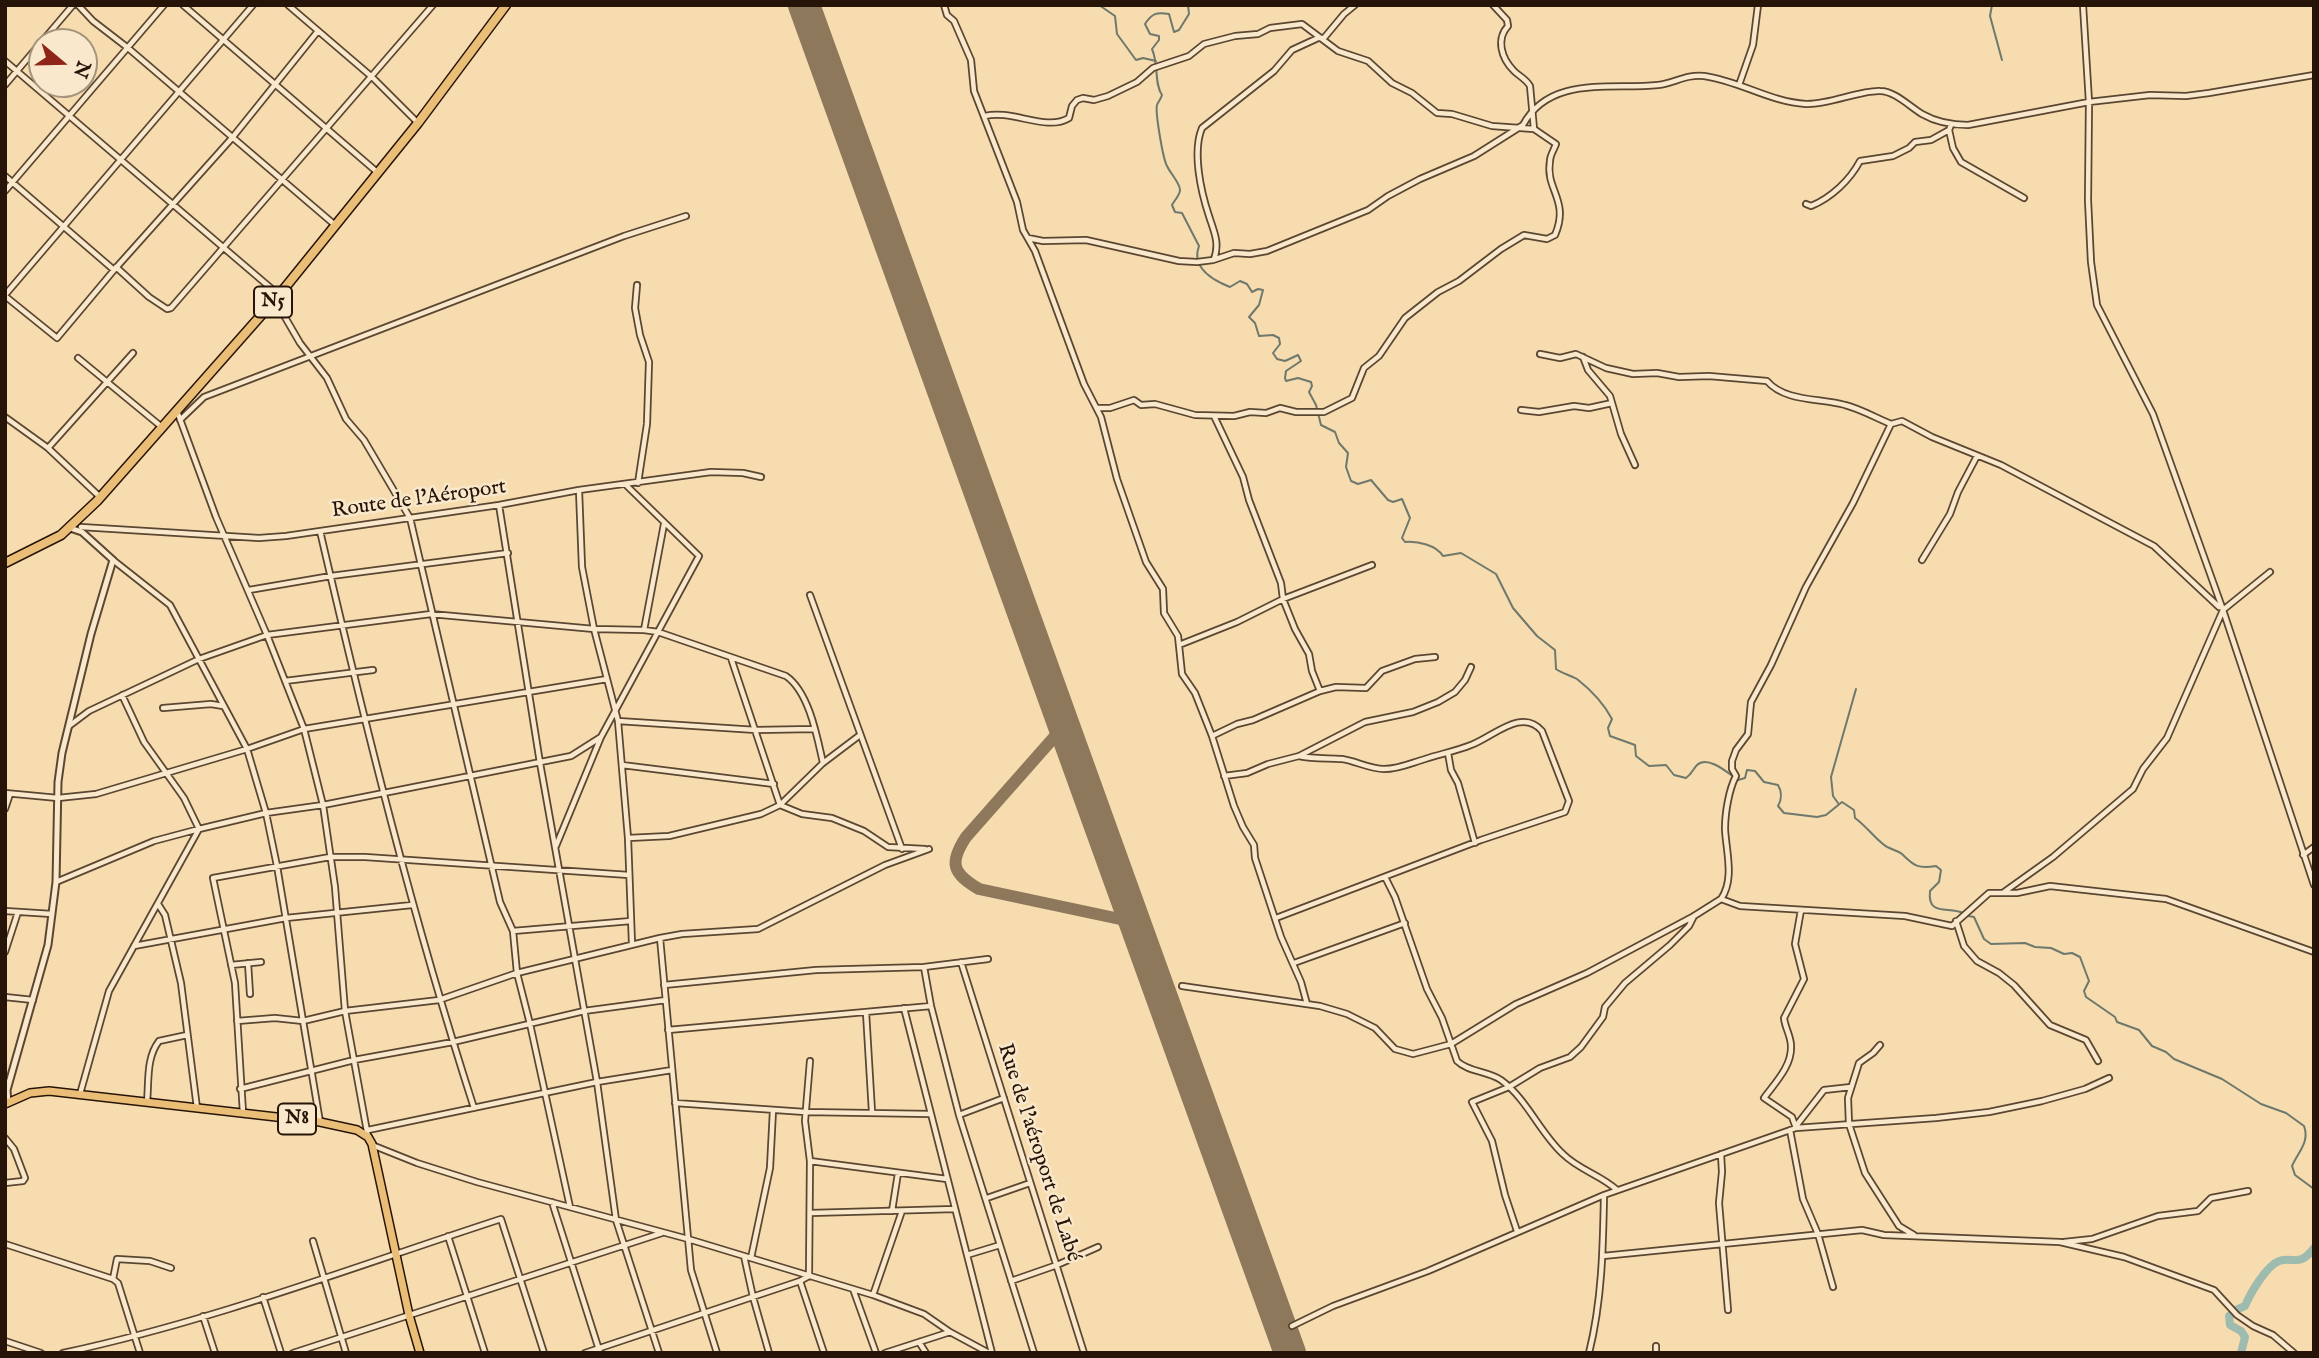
<!DOCTYPE html>
<html>
<head>
<meta charset="utf-8">
<style>
  body { margin:0 }
  #map { position:relative; width:2319px; height:1358px; overflow:hidden; background:#f6dcaf; font-family:"IM FELL English",serif }
  canvas { display:block }
  .frame { position:absolute; inset:0; border:7px solid #271408; pointer-events:none }
  .north { position:absolute; left:28px; top:28px; width:70px; height:70px; box-sizing:border-box; background:#f9e8cb; border:2px solid #a5937d; border-radius:50%; rotate:109deg; font-size:19px; font-weight:700; line-height:28px; text-align:center; color:#271408 }
  .north::after { content:''; display:block; margin:auto; width:24px; height:32px; background:#8f2418; clip-path:polygon(50% 0,100% 100%,50% 72%,0 100%) }
</style>
</head>
<body>
<div id="map">
<canvas width="2319" height="1358"></canvas>
<div class="frame"></div>
<div class="north">N</div>
</div>
<script>
const c = document.querySelector('canvas').getContext('2d');
c.lineJoin = 'round';
function strokePath(path, color, width, dash) {
  c.strokeStyle = color;
  c.lineWidth = width;
  c.lineCap = dash ? 'butt' : 'round';
  c.setLineDash(dash || []);
  c.stroke(path);
}
function drawText(font, color, halo, rows, align = 'center') {
  c.font = font + ' "IM FELL English",serif';
  c.lineWidth = 5;
  c.setLineDash([]);
  c.textBaseline = 'middle';
  c.strokeStyle = halo;
  c.fillStyle = color;
  for (const [text, x, y, turn = 0] of rows) {
    c.save();
    c.translate(x, y);
    c.rotate((+turn || 0) * Math.PI / 180);
    c.textAlign = isNaN(turn) ? turn : align;
    if (halo) c.strokeText(text, 0, 0);
    c.fillText(text, 0, 0);
    c.restore();
  }
}
strokePath(new Path2D(`
  M 1099,5 L 1115,16 L 1117,34 L 1136,60 L 1143,58 L 1156,61
  M 1188,5 L 1189,14 L 1179,30 L 1174,32 L 1169,14 C 1157,12 1152,13 1145,24 L 1150,34 L 1159,36 L 1159,40 L 1152,49 C 1159,65 1154,84 1162,95 C 1161,99 1158,102 1157,105 C 1155,112 1163,159 1167,166 C 1170,173 1180,183 1180,190 C 1180,195 1174,201 1172,205 L 1175,212 L 1182,213 L 1199,246 C 1191,267 1212,280 1230,287 L 1240,281 L 1247,284 L 1252,292 L 1258,289 L 1263,290 L 1259,305 L 1249,317 L 1255,323 L 1259,336 L 1273,335 L 1279,338 L 1280,344 L 1273,353 L 1277,359 L 1285,361 L 1298,355 L 1301,361 L 1286,371 L 1285,378 L 1286,381 L 1298,378 L 1311,382 L 1312,386 L 1309,392 L 1316,405 L 1321,425 L 1335,432 L 1339,443 L 1348,453 L 1346,467 L 1351,481 L 1358,484 L 1371,480 L 1388,500 L 1393,502 L 1402,499 L 1410,518 L 1402,538 L 1405,542 C 1418,541 1436,545 1443,556 L 1461,553 L 1496,574 L 1513,608 L 1537,636 L 1555,650 L 1556,669 C 1563,674 1570,675 1577,679 C 1591,690 1604,704 1612,719 L 1608,728 L 1610,736 L 1635,745 L 1636,756 L 1649,766 L 1666,765 L 1674,775 L 1686,778 C 1692,774 1693,769 1697,765 C 1708,755 1728,773 1738,780 L 1745,778 L 1747,770 L 1755,771 L 1764,782 L 1778,785 C 1782,792 1782,799 1778,806 L 1784,813 L 1817,817 L 1826,815 L 1842,802 L 1854,810 L 1855,818 C 1866,826 1873,836 1883,844 C 1888,849 1897,850 1902,854 C 1914,866 1918,869 1936,866 L 1941,870 L 1939,882 L 1930,891 C 1927,917 1949,906 1963,913
  M 1992,5 L 1990,16 L 2002,60
  M 1838,803 L 1833,796 L 1831,777 L 1856,689
  M 1968,916 L 1974,917 L 1984,939 L 1991,944 L 2025,943 L 2035,947 L 2051,948 L 2064,954 L 2072,953 L 2080,957 L 2089,981 L 2084,991 L 2086,997 L 2115,1017 L 2117,1022 L 2139,1030 L 2152,1046 L 2166,1052 L 2174,1059 L 2222,1079 L 2261,1104 L 2286,1113 L 2304,1126 C 2310,1142 2298,1152 2292,1166 L 2295,1175 L 2314,1189`), '#6e786c', 2);
strokePath(new Path2D(`
  M 2241,1353 L 2245,1337 L 2241,1331 L 2230,1325 L 2229,1316 L 2236,1310 L 2245,1306 C 2250,1294 2266,1266 2279,1261 C 2294,1256 2299,1268 2314,1248`), '#9dbbae', 8);
strokePath(new Path2D(`
  M 1064,726 L 966,837 C 949,863 952,873 979,889 L 1134,922`), '#8e785c', 12);
strokePath(new Path2D(`
  M 804,5 L 1290,1353`), '#8e785c', 32);
const minor = new Path2D(`
  M 78,5 L 93,21 L 128,48 L 335,225
  M 183,5 L 377,172
  M 288,5 L 372,77 L 417,122
  M 944,5 L 947,15 L 954,21 L 971,60 L 974,91 L 1017,202 L 1023,230 L 1035,251 L 1084,384 L 1101,417 L 1117,479 L 1146,562 L 1163,589 L 1164,613 L 1178,636 L 1182,674 L 1195,693 L 1212,736 L 1234,806 L 1243,827 L 1254,845 L 1255,858 L 1281,937 L 1301,982 L 1307,1004
  M 2083,5 L 2089,102 L 2088,200 L 2091,262 L 2097,305 L 2153,414 L 2223,610 L 2314,885
  M 5,61 L 279,295
  M 5,85 L 73,5
  M 1739,85 L 1753,45 L 1758,5
  M 985,116 C 1012,109 1046,132 1069,118 L 1072,106 L 1077,100 L 1083,98 L 1094,100 L 1108,96 L 1137,82 L 1153,68 L 1189,56 L 1204,44 L 1235,36 L 1258,34 L 1270,28 L 1302,24 L 1338,51 L 1368,61 L 1392,83 L 1412,93 L 1437,113 L 1452,114 L 1492,126 L 1534,129
  M 1949,130 L 1953,148 L 1961,162 L 2024,198
  M 5,176 L 114,270
  M 5,191 L 164,5
  M 1806,204 L 1811,206 C 1831,198 1850,180 1860,161 L 1893,156 L 1909,148 L 1915,142 L 1931,140 L 1949,130 L 1951,125
  M 1028,238 L 1043,241 L 1086,240 L 1179,261 L 1197,262 L 1213,260 L 1234,253 L 1250,254 L 1267,251 L 1368,210 L 1388,196 L 1420,179 L 1474,156 L 1523,125 C 1550,75 1611,90 1658,85 C 1675,83 1686,74 1704,76 C 1740,81 1770,102 1806,104 C 1829,105 1860,90 1880,91 C 1895,91 1910,107 1922,114 C 1936,122 1952,125 1968,125 L 2089,102 L 2150,95 L 2186,96 L 2209,93 L 2314,75
  M 1214,259 C 1220,243 1214,232 1209,216 C 1201,192 1192,152 1202,128 L 1274,71 L 1292,50 L 1318,38 L 1324,38 L 1344,14 L 1355,5
  M 116,267 L 149,297 L 167,309 L 171,308 L 433,5
  M 637,285 L 635,308 L 640,335 L 649,362 L 647,424 L 638,483
  M 5,295 L 253,5
  M 5,296 L 57,338 L 114,270 L 232,138 L 318,31
  M 275,300 L 300,343 L 327,378 L 346,419 L 364,440 L 410,518 L 500,902 L 513,931 L 517,973 L 530,1024 L 570,1207
  M 1540,354 L 1560,358 L 1576,354 L 1606,368 L 1633,374 L 1657,373 L 1679,377 L 1709,376 L 1767,381 C 1785,402 1820,398 1845,405 C 1861,409 1876,418 1891,424
  M 1583,357 L 1588,370 L 1610,396 L 1621,434 L 1635,465
  M 78,358 L 163,428
  M 1098,408 L 1110,408 L 1134,400 L 1141,405 L 1155,404 L 1195,415 L 1234,416 L 1250,412 L 1266,413 L 1280,408 L 1296,412 L 1324,412 L 1352,398 L 1364,368 L 1379,356 L 1405,318 L 1438,292 L 1459,281 L 1501,249 L 1524,235 L 1547,239 L 1555,235 C 1570,200 1545,190 1550,161 C 1550,155 1554,150 1556,144 L 1534,129 L 1530,86 C 1526,79 1519,76 1514,71 C 1501,58 1496,39 1508,26 L 1507,20 L 1493,5
  M 1521,410 L 1539,412 L 1574,406 L 1589,408 L 1612,403
  M 177,411 L 216,517 L 267,635 L 304,729 L 323,805 L 335,887 L 345,1011 L 368,1137
  M 1214,416 L 1243,477 L 1249,500 L 1281,583 L 1283,599 L 1295,629 L 1309,654 L 1312,671 L 1320,691
  M 5,417 L 48,448 L 100,497
  M 180,420 L 204,397 L 624,236 L 686,216
  M 48,448 L 133,353
  M 579,490 L 582,567 L 594,629 L 618,721 L 628,838 L 632,944
  M 499,505 L 540,763 L 597,1082 L 616,1220 L 659,1353
  M 81,527 L 259,538 L 286,536 L 499,505 L 579,490 L 711,472 L 743,473 L 761,477
  M 320,531 C 365,725 413,919 474,1108
  M 113,560 L 170,605 L 247,749 L 266,813 L 277,866 L 320,1122
  M 1922,560 L 1950,514 L 1958,492 L 1977,456
  M 249,590 L 331,576 L 508,553
  M 810,595 L 902,849
  M 644,630 L 664,524
  M 1179,645 L 1237,622 L 1283,599 L 1372,565
  M 731,658 L 780,805 L 802,814 L 832,818 L 864,831 L 888,847 L 925,849
  M 285,681 L 373,670
  M 163,708 L 211,704 L 223,706
  M 618,721 L 756,730 L 815,729
  M 69,726 L 89,711 L 199,659 L 267,635 L 431,614 L 594,629 L 644,630 L 658,632 L 786,676 C 809,692 817,736 823,763
  M 1212,736 L 1237,724 L 1253,720 L 1320,691 L 1336,687 L 1366,688 L 1382,671 L 1415,659 L 1435,657
  M 1448,753 L 1451,770 L 1458,783 L 1475,843
  M 622,765 L 774,784
  M 1224,776 L 1247,773 L 1268,764 L 1299,756 L 1365,722 L 1413,712 L 1438,702 L 1455,692 L 1465,680 L 1471,667
  M 5,793 L 58,798 L 96,794 L 247,749 L 304,729 L 607,679
  M 5,809 L 10,794
  M 628,838 L 669,836 L 761,814 L 780,805 L 823,763 L 860,735
  M 556,846 L 601,737 L 699,556 L 627,486
  M 2303,855 L 2314,847
  M 1385,877 L 1395,897 L 1427,989 L 1442,1018 L 1457,1061 C 1468,1072 1488,1071 1501,1080 C 1527,1099 1540,1133 1563,1154 C 1579,1170 1601,1175 1617,1190
  M 56,882 L 154,841 L 199,829 L 266,813 L 323,805 L 571,756 L 601,737
  M 2004,892 L 2053,857 L 2133,789 L 2143,769 L 2167,738 L 2223,610 L 2270,572
  M 1721,899 C 1735,879 1726,851 1725,829 C 1725,813 1729,789 1736,776 L 1732,769 L 1732,761 L 1736,750 L 1748,734 L 1751,702 L 1771,665 L 1806,587 L 1853,503 L 1891,424 L 1902,421 L 1932,437 L 2001,465 L 2154,546 L 2219,607
  M 158,904 L 165,915 L 181,983 L 197,1108
  M 5,911 L 52,914
  M 1276,918 L 1481,840 L 1565,812 L 1569,801 L 1542,731 C 1522,707 1493,737 1471,745 C 1456,751 1440,754 1425,759 C 1411,763 1399,769 1384,769 C 1370,769 1356,761 1342,759 C 1327,758 1313,759 1299,756
  M 1956,921 L 1964,946 L 1977,961 L 1999,973 L 2014,985 L 2050,1025 L 2086,1040 L 2098,1061
  M 513,931 L 631,921
  M 660,938 L 691,1270 L 717,1353
  M 134,946 L 286,918 L 412,905
  M 5,952 L 18,912
  M 961,962 L 1084,1353
  M 248,963 L 250,994
  M 1294,963 L 1405,923
  M 231,965 L 261,962
  M 924,967 L 931,1006 L 959,1115 L 1034,1353
  M 664,985 L 816,970 L 924,967 L 988,959
  M 1182,986 L 1320,1006 L 1347,1014 L 1375,1028 L 1395,1049 L 1413,1054 L 1451,1044 L 1516,1004 L 1587,973 L 1694,916 L 1721,899 L 1740,906 L 1905,916 L 1952,926 L 1989,893 L 2017,893 L 2050,886 L 2166,899 L 2314,952
  M 5,997 L 33,1000
  M 904,1008 L 992,1353
  M 866,1012 L 872,1112
  M 237,1021 L 275,1018 L 303,1021 L 345,1011 L 439,1000 L 517,973 L 660,938 L 682,934 L 758,929 L 885,865 L 929,849
  M 668,1030 L 931,1006
  M 1880,1045 L 1873,1053 L 1859,1063 L 1848,1098 L 1849,1124 L 1865,1173 L 1899,1226 L 1914,1235
  M 240,1089 L 354,1060 L 453,1042 L 584,1011 L 666,1000
  M 80,1094 L 109,991 L 199,829 L 184,798 L 144,742 L 122,695
  M 147,1102 C 149,1081 146,1058 159,1041 L 187,1035
  M 675,1103 L 805,1112 L 931,1114
  M 243,1113 L 235,983 L 213,878 L 330,857 L 365,857 L 629,875
  M 959,1115 L 1004,1098
  M 1796,1126 L 1824,1090 L 1851,1087
  M 1796,1128 L 1792,1117 L 1764,1098 C 1775,1083 1792,1066 1791,1046 C 1791,1036 1785,1028 1784,1018 L 1804,979 L 1795,944 L 1801,910
  M 368,1130 L 597,1082 L 672,1070
  M 1790,1130 L 1803,1199 L 1818,1234 L 1833,1287
  M 5,1138 L 14,1149 L 25,1178 L 23,1181 L 5,1183
  M 372,1145 L 417,1163 L 477,1182 L 688,1239 L 873,1295 L 924,1314 L 950,1332 L 989,1353
  M 1721,1154 L 1722,1172 L 1719,1203 L 1728,1310
  M 810,1161 L 947,1179
  M 987,1198 L 1030,1183
  M 552,1202 L 600,1353
  M 892,1211 L 898,1173
  M 810,1213 L 955,1209
  M 1517,1231 L 1505,1195 L 1492,1141 L 1472,1102 L 1509,1087 L 1540,1068 L 1570,1057 L 1581,1047 L 1603,1017 L 1605,1007 L 1625,983 L 1670,945 L 1689,926 L 1694,916
  M 448,1236 L 485,1353
  M 313,1241 L 346,1353
  M 2064,1242 L 2092,1239 L 2158,1216 L 2198,1211 L 2211,1198 L 2248,1191
  M 5,1244 L 113,1279 L 118,1283 L 140,1353
  M 967,1255 L 1000,1245
  M 744,1256 L 753,1297 L 769,1353
  M 1603,1256 L 1862,1230 L 1884,1235 L 2060,1242 L 2124,1257 L 2214,1290 L 2237,1315 L 2253,1326 L 2273,1335 L 2294,1353
  M 751,1258 L 770,1168 L 773,1110
  M 113,1279 L 117,1259 L 150,1261 L 171,1268
  M 800,1281 L 824,1353
  M 1011,1281 L 1057,1265 L 1098,1247
  M 853,1289 L 876,1353
  M 873,1295 L 902,1211
  M 263,1297 L 281,1353
  M 203,1316 L 215,1353
  M 1292,1326 L 1333,1306 L 1428,1271 L 1604,1195 L 1796,1128 L 1936,1118 L 1989,1112 L 2042,1101 L 2085,1089 L 2109,1078
  M 5,1341 L 41,1353
  M 919,1342 L 926,1353
  M 1656,1346 L 1656,1353
  M 63,1353 C 213,1321 356,1266 501,1219 L 544,1353
  M 293,1353 L 662,1233
  M 585,1353 L 800,1281 L 809,1276 L 810,1161 L 805,1121 L 810,1061
  M 885,1353 L 950,1332
  M 1589,1353 C 1602,1301 1603,1248 1604,1195`);
const tertiary = new Path2D(`
  M 8,1103 L 7,1090 L 48,945 L 56,882 L 58,782 L 62,753 L 91,634 L 113,560 L 82,532 L 70,528`);
const primary = new Path2D(`
  M 5,1104 L 30,1093 L 49,1091 L 320,1122 L 357,1130 L 368,1137 L 372,1144 L 409,1315 L 420,1353`);
const trunk = new Path2D(`
  M 5,563 L 61,535 L 97,501 L 279,295 L 418,123 L 506,5`);
strokePath(minor, '#5b4632', 8);
strokePath(tertiary, '#5b4632', 9);
strokePath(primary, '#271408', 10);
strokePath(trunk, '#271408', 11);
strokePath(minor, '#f9e8cb', 4.5);
strokePath(tertiary, '#f9e8cb', 5);
strokePath(primary, '#ebbe78', 7);
strokePath(trunk, '#ebbe78', 8);
for (const [x, y, w] of [
  [273,302,38],
  [297,1119,38]
]) {
  const box = new Path2D();
  box.roundRect(x - w / 2, y - 15.5, w, 31, 5);
  c.fillStyle = '#f9e8cb';
  c.fill(box);
  strokePath(box, '#271408', 2);
}
drawText('bold 19px', '#271408', null, [
  ["N5",273,302],
  ["N8",297,1119]
]);
drawText('21px', '#271408', '#f9e8cb', [
  ["Route de l'Aéroport",419,500,-8],
  ["Rue de l'aéroport de Labé",1038,1153,72]
]);
</script>
</body>
</html>
